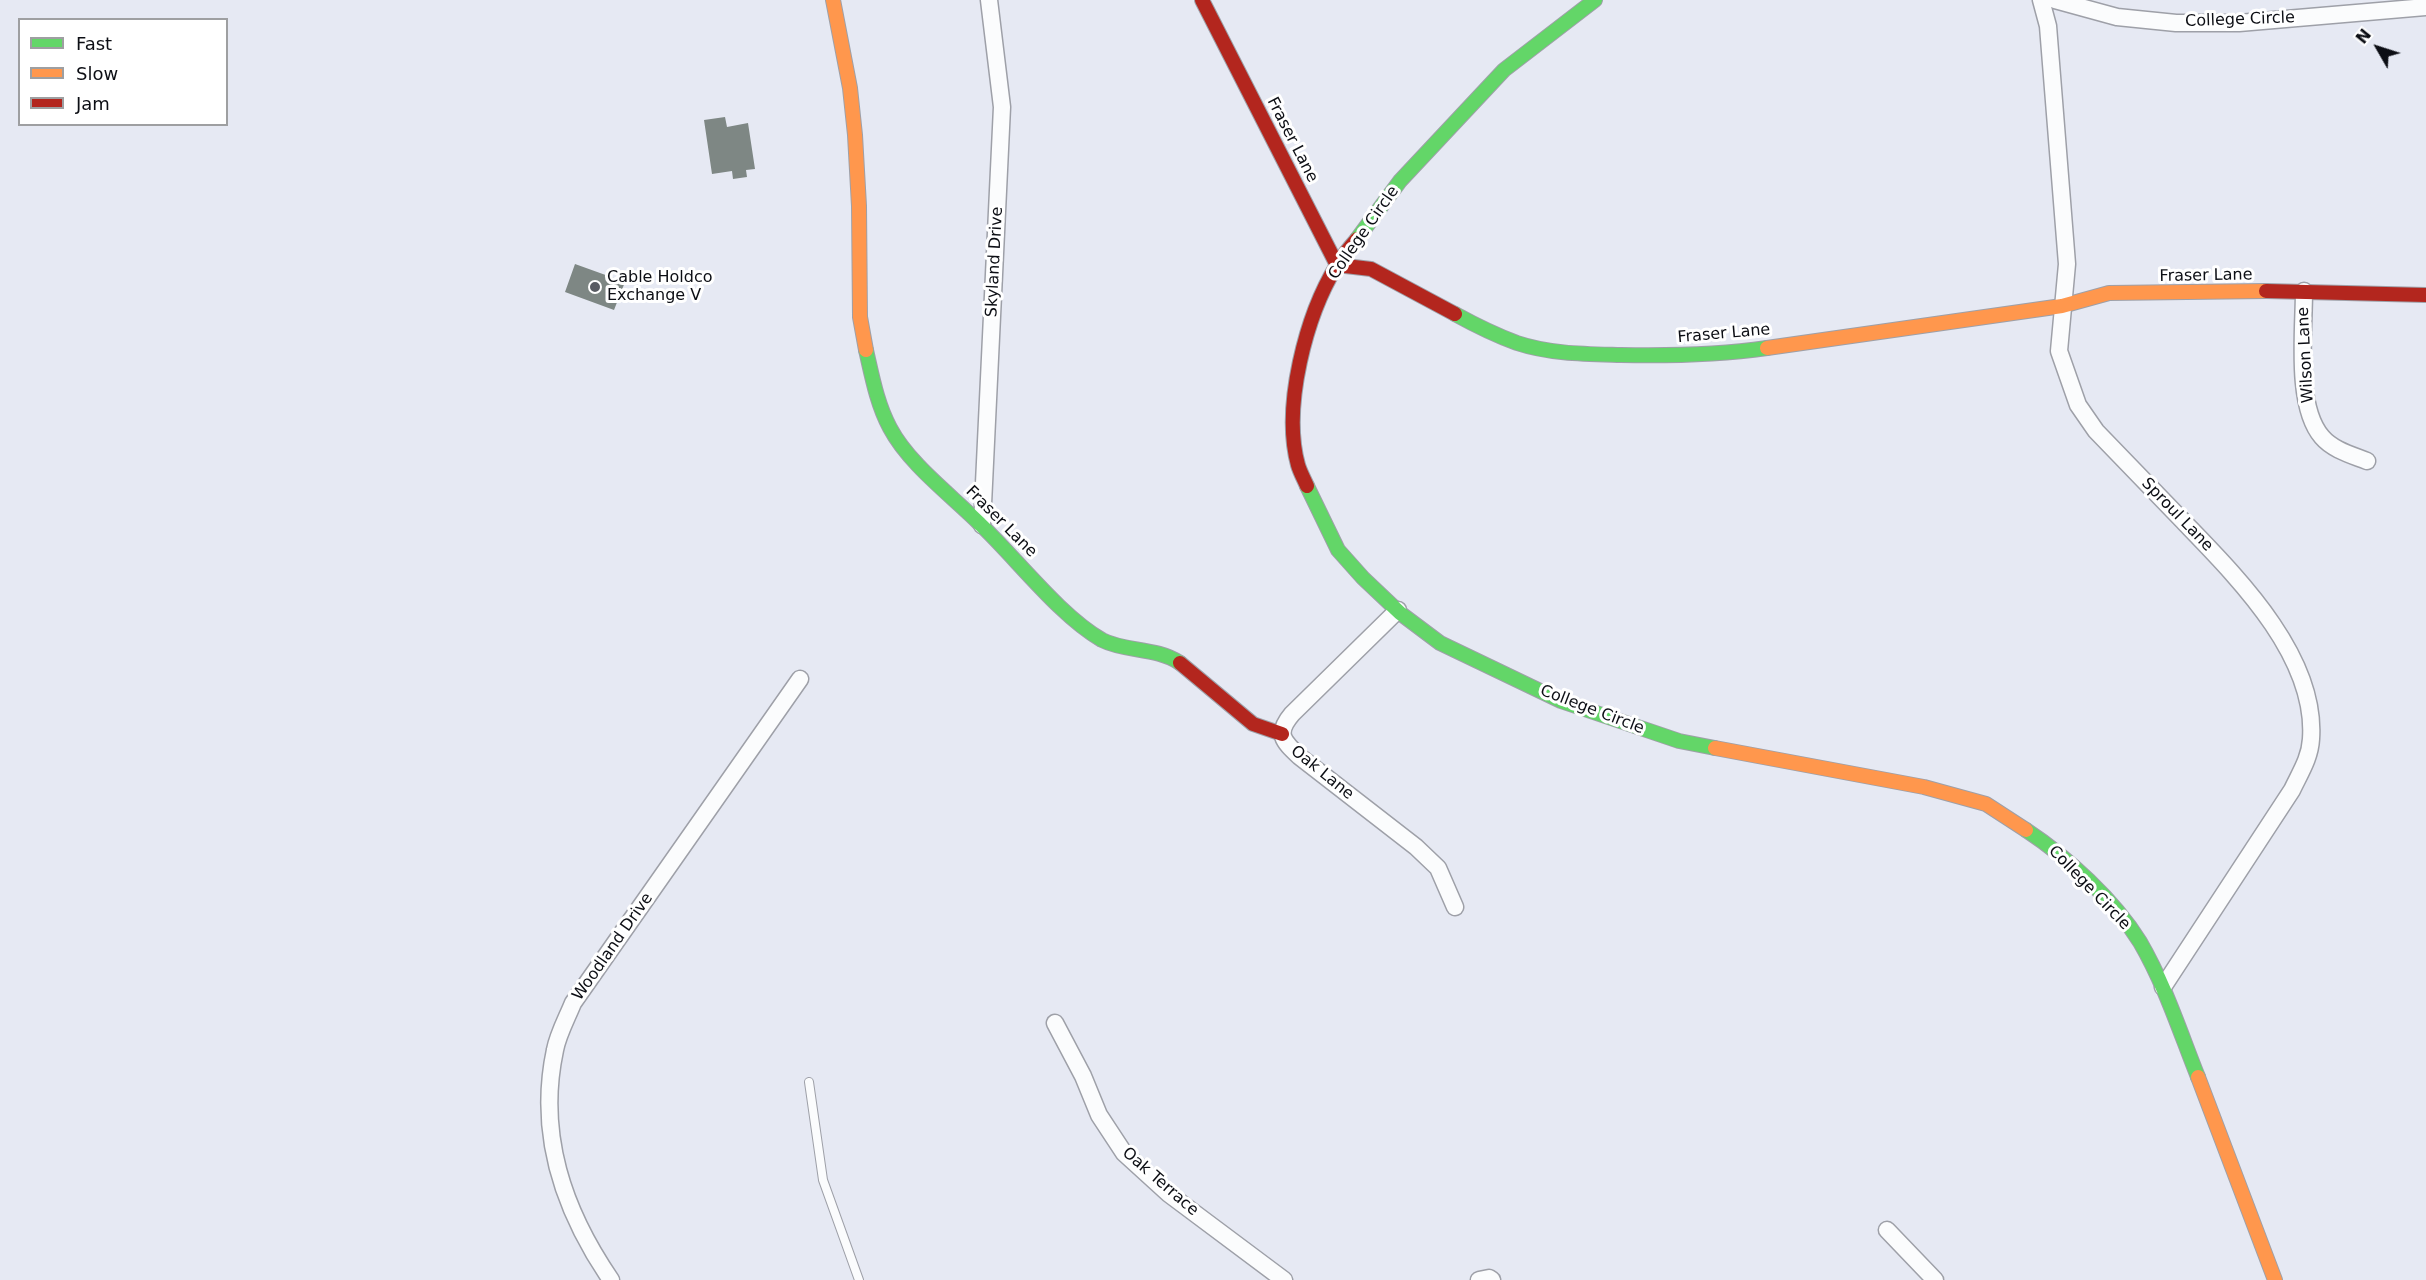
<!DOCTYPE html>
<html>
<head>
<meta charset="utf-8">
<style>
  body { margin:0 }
  #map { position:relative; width:2426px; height:1280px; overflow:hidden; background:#e6e9f3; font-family:"DejaVu Sans",sans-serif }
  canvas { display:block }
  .legend { position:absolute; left:18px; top:18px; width:210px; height:108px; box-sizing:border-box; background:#fff; border:2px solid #9e9fa1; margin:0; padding:8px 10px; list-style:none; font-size:18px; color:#0c0e14 }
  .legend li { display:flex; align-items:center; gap:12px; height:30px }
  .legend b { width:30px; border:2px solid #9e9fa1 }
  .north { position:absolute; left:2348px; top:18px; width:60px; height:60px; -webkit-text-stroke:4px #fff; paint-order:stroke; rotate:309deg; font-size:16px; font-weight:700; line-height:24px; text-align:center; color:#0c0e14 }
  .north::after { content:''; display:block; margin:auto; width:21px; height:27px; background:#0c0e14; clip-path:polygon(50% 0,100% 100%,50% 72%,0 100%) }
</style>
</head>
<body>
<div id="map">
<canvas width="2426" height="1280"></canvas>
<ul class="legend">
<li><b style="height:8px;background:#63d668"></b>Fast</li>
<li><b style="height:8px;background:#ff974d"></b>Slow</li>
<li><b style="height:8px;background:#b3261e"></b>Jam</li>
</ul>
<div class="north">N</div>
</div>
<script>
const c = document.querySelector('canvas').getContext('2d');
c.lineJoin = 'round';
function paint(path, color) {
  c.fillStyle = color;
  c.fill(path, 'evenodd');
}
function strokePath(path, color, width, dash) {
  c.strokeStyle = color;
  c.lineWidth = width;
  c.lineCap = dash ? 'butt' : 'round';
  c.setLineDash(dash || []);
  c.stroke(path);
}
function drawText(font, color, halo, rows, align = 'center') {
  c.font = font + ' "DejaVu Sans",sans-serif';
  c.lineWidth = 6;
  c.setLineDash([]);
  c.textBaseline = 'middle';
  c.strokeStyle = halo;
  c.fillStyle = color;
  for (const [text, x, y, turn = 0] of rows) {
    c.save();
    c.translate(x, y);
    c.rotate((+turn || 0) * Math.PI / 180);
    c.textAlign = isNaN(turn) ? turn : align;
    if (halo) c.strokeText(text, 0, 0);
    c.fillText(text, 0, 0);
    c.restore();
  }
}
paint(new Path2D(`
  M 725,117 L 727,127 L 748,123 L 755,169 L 746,170 L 747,177 L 733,179 L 732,171 L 712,174 L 704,120 Z
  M 575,264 L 625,282 L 614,310 L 565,292 Z`), '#7e8784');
const lane = new Path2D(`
  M 809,1082 L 823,1180 L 859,1280`);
const street = new Path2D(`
  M 2041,0 L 2048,26 L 2067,264 L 2059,351 L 2078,405 L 2096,431 C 2124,460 2153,490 2182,520 C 2235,575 2317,655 2311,739 C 2310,758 2300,773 2292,790 L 2163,987
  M 2055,0 L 2117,17 L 2176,23 L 2239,23 L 2426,7
  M 2304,291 C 2304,331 2295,406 2322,437 C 2333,450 2352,455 2367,461
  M 982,525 L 1002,107 L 989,0
  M 1398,610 L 1292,714 C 1275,734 1283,741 1300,757 L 1416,847 L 1438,868 L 1455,907
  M 1055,1023 L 1083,1076 L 1099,1115 L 1124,1153 L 1169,1194 L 1284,1280
  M 1887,1230 L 1935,1280
  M 611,1280 C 563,1210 537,1134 555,1050 C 558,1034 567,1018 573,1003 L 800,679
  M 1479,1280 L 1489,1278 L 1492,1280`);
const fast = new Path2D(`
  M 1357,239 L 1400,181 L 1504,70 L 1595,0
  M 1455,314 C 1475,325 1495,335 1517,343 C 1550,354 1586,354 1621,355 C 1670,356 1718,355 1767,348
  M 866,350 C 872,376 877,404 890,428 C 909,464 951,495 980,524 C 1017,559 1059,615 1102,640 C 1125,652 1156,647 1180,663
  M 1307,486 L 1338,550 L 1363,578 L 1400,613 L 1440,643 L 1561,701 L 1679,741 L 1715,748
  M 2026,830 C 2067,857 2114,900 2140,942 C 2165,985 2180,1032 2198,1077`);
const slow = new Path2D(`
  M 833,0 L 850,88 L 855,135 L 859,206 L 860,317 L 866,350
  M 1767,348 L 2062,306 L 2109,293 L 2266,291
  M 1715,748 L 1924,787 L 1986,804 L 2026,830
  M 2198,1077 L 2275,1280`);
const jam = new Path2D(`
  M 1202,0 L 1337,265 L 1371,269 L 1455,314
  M 2266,291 L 2426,295
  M 1307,486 C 1304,479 1300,472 1298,465 C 1282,407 1306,315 1337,265 C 1343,255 1350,247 1357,239
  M 1180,663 L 1253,724 L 1282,734`);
strokePath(lane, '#9ea0a8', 10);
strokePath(street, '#9ea0a8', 19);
strokePath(fast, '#9ea0a8', 16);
strokePath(slow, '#9ea0a8', 16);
strokePath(jam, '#9ea0a8', 16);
strokePath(lane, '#fbfcfd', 8);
strokePath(street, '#fbfcfd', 16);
strokePath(fast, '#63d668', 14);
strokePath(slow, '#ff974d', 14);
strokePath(jam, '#b3261e', 14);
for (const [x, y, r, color] of [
  [595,287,6,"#585b62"]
]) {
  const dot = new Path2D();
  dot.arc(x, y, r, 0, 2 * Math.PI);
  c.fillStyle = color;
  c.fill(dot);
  strokePath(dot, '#fff', 2);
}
drawText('16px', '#0c0e14', '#fff', [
  ["College Circle",2240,20,-2],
  ["Fraser Lane",1292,140,63],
  ["College Circle",1364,233,-55],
  ["Skyland Drive",995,262,-87],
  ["Fraser Lane",2206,276,-1],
  ["Fraser Lane",1724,334,-5],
  ["Wilson Lane",2306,355,-93],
  ["Sproul Lane",2177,515,46],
  ["Fraser Lane",1001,522,45],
  ["College Circle",1592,710,21],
  ["Oak Lane",1322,773,39],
  ["College Circle",2089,888,46],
  ["Woodland Drive",613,947,-55],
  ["Oak Terrace",1160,1182,41]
]);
drawText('16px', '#0c0e14', '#fff', [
  ["Cable Holdco",607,278],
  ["Exchange V",607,296]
], 'left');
</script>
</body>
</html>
